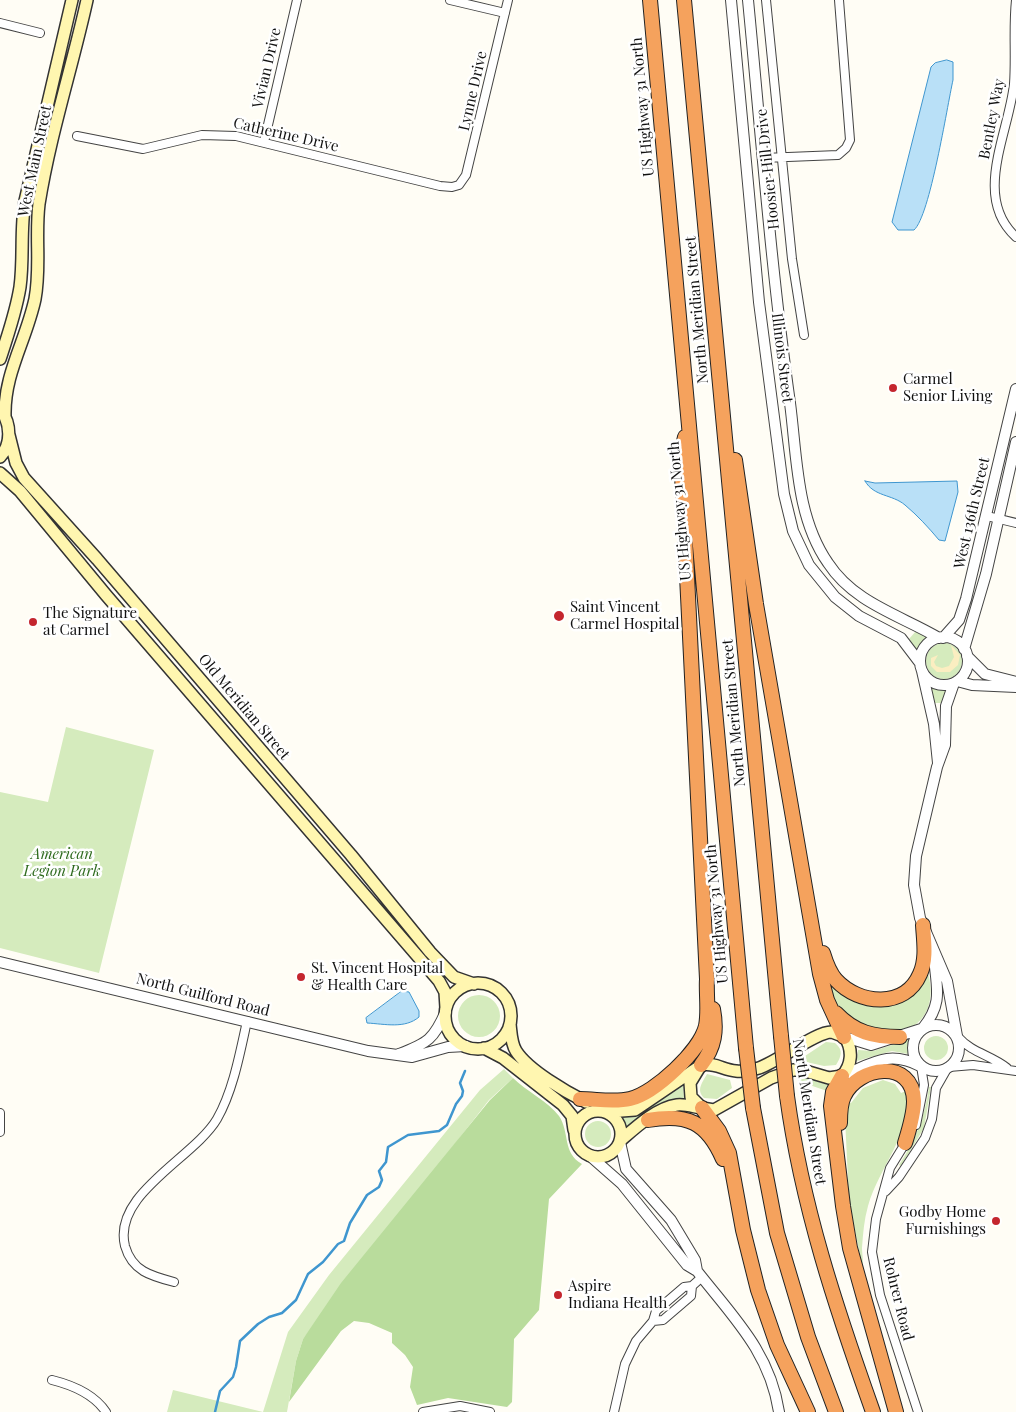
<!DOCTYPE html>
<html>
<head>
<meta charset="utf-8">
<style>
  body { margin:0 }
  canvas { display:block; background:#fffdf5 }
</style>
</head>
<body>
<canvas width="1016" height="1412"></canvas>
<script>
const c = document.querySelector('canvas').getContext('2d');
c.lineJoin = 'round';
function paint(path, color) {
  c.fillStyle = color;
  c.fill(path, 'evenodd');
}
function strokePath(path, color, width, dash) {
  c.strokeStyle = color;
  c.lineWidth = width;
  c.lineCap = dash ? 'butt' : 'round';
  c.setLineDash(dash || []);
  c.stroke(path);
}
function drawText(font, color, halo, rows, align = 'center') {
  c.font = font + ' "Playfair Display",serif';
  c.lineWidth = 5;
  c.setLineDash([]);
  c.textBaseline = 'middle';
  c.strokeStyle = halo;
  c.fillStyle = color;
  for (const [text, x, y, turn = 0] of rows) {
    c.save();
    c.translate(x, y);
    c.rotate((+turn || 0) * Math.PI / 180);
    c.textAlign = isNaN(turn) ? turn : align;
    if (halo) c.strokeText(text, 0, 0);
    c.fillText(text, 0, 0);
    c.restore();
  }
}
paint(new Path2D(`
  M 916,631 L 929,638 L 918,652 L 909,639 Z
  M926 661a18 18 0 1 1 36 0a18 18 0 1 1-36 0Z
  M 930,685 L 948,689 L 943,703 L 933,703 Z
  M 66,727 L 154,750 L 99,973 L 0,948 L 0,792 L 48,802 Z
  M 928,973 C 940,1016 910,1043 868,1029 C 857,1026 845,1014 836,1007 L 828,978 L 874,1005 Z
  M458 1016a21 21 0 1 1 42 0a21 21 0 1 1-42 0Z
  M924 1048a12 12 0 1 1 24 0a12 12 0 1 1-24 0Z
  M 908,1040 L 910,1041 L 908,1054 L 892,1051 L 857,1061 L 858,1050 L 873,1051 Z
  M 826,1042 L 835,1043 C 844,1050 841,1057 836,1065 L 824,1066 L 802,1061 L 802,1058 Z
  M 504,1069 L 513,1078 L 489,1100 L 303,1339 L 296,1361 L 287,1412 L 167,1412 L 173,1390 L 263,1412 L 288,1332 L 329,1275 L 480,1090 Z
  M 707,1074 L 730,1080 L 732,1088 L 717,1099 L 704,1098 C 696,1090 702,1083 707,1074 Z
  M 799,1076 L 829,1085 L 827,1091 L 798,1081 Z
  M 883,1080 L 895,1084 L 901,1093 L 906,1091 C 913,1133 879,1167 868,1206 C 864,1220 863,1234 862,1248 C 862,1254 864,1262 862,1266 L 849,1200 L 845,1118 L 847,1101 L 851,1103 L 863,1088 Z
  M 683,1084 L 684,1098 L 672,1101 L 624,1129 L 621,1118 L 639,1114 Z
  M 929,1087 L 931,1087 L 924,1128 L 901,1166 L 899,1165 C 915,1140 925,1117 929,1087 Z
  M585 1134a13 13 0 1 1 26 0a13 13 0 1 1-26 0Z`), '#d5ebbd');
paint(new Path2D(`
  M 513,1078 C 526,1091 549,1102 559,1116 C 570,1132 562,1153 582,1164 L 549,1199 L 539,1310 L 514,1339 L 512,1402 L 507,1407 L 448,1398 L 417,1405 L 410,1387 L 413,1367 L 405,1355 L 392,1343 L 392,1333 L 369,1323 L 354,1321 L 341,1331 L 289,1402 L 296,1361 L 303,1339 L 341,1283 L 490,1100 Z`), '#b9dc9c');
paint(new Path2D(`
  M 951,645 L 960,655 L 958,665 L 950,672 L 937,672 L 931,666 L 931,658 L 938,655 L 934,662 L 936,666 L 942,668 L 949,666 L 954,657 Z`), '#fbeec1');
const water = new Path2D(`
  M 947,60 L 953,62 L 953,80 C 947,107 930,216 914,230 L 898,230 L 892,222 L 931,67 L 935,63 Z
  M 865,481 L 875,483 L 957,481 L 958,492 L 945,541 L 939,540 C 929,528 917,515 905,505 C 892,494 874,497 865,481 Z
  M 402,991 L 409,992 L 419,1011 L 419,1017 C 405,1029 385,1024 367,1023 L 366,1018 Z`);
paint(water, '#b9e0f7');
strokePath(water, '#3f96cf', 1);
strokePath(new Path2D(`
  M 215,1412 L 220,1391 L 233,1377 L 236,1367 L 240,1341 L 258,1324 L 269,1317 L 282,1313 L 296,1300 L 308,1274 L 323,1262 L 338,1244 L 344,1241 L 350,1223 L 367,1195 L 379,1187 L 382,1180 L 379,1171 L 386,1162 L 388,1147 L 408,1135 L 439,1131 L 447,1125 L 456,1104 L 462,1096 L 463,1091 L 460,1083 L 465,1071`), '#3f96cf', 2.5);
const minor = new Path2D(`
  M 450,0 L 505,13
  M 766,0 L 792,259 L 804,335
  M 1016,0 C 1013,28 1016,56 1014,84 C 1009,133 972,197 1016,237
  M 0,23 L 40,33
  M 77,136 L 143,149 L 202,135 L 236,136 L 440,186 L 452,187 L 459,185 L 466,175 L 508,0
  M 264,142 L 297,0
  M 763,158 L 838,155 L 846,148 L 850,140 L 839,0
  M 987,516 L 1016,523
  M 958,1037 C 972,1053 991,1055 1007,1068
  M 949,1067 L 973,1065 L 1016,1071
  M 0,1113 L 0,1132
  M 916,1125 L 924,1085 L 921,1066
  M 906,1142 L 890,1168 L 876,1219 L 872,1252 L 880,1295 L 918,1412
  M 886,1191 L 899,1177 L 925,1138 L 932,1119 L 936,1088 L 948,1067
  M 174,1282 C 151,1276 132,1271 125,1246 C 112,1194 194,1158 217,1119 C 233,1091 240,1053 247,1021
  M 653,1321 L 663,1320 L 691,1296 L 692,1286
  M 52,1380 C 72,1385 94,1394 106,1412
  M 423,1412 L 460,1406 L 490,1412
  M 614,1412 L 625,1364 L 636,1341 L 653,1321 L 656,1311 L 684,1287 L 692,1286 L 702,1277`);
const tertiary = new Path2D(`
  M 731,0 L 759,302 L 784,494 L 793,531 L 809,565 L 835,597 L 859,616 L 901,638 L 920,663
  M 748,0 C 761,134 771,269 790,403 C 797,456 796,517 828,563 C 854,603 900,615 939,638
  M920 661a24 24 0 1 1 48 0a24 24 0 1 1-48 0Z
  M 943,638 L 959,620 L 966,599 L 1016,389
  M 964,649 L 986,574 L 1016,442
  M 967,656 L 985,674 L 1016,682
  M 922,671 L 934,724 L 938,763
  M 957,681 L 972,685 L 1016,687
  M 954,683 L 946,706 L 945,745 L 937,767 L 916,856 L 914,885 L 920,918 L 947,981 L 957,1036
  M 0,962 L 368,1051 L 412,1057 L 448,1047 L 466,1046
  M913 1048a23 23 0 1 1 46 0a23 23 0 1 1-46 0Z
  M 923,1028 C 944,1002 936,987 934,956
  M 845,1037 L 871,1045 L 921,1029
  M 399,1054 C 428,1043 434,1039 446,1011
  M 844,1075 C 873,1063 889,1050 920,1066
  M 620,1142 L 626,1169 L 671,1220 L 695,1260 L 697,1271
  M 589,1155 L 622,1184 L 687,1265 L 697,1271 C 733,1317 770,1352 779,1412`);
const secondary = new Path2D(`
  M 0,359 C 8,335 16,312 20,287 C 24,258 20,230 25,201 L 72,0
  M 5,416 C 4,373 26,341 35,299 C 41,268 35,236 39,204 C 50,135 72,68 87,0
  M 9,435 L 16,463 L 24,478 L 97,559 L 351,855 L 430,952 L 454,977 L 474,984
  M 0,457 C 12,444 11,424 1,410
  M 0,473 L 20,491 L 106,595 L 439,981 L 445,992 L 446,1008
  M445 1016a33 33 0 1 1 66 0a33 33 0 1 1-66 0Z
  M 510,1024 C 511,1032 511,1043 516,1051 C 528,1070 566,1092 586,1102
  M 832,1032 L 845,1037 C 853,1050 852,1065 842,1076 L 829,1078 L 802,1070 L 793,1070 L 771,1078 L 714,1110 L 702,1108 L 691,1097 L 690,1083 L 701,1065 C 715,1062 723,1070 736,1071 C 743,1072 752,1070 759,1068 C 779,1061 817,1031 832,1032 Z
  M 484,1048 L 503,1058 L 563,1105 L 572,1116 L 574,1130
  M575 1134a23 23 0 1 1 46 0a23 23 0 1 1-46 0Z
  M 608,1112 L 635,1110 L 700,1066
  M 620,1141 C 635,1128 656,1108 677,1105 C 685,1104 694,1107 701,1108`);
const motorway = new Path2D(`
  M 650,0 L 746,1048
  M 684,0 L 781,1036
  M 735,460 L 756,604 L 820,974 L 827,1000 L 844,1037
  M 823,953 C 826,963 829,972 836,980 C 859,1005 905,1009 920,974 C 927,959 924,941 923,925
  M 836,1013 C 855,1033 874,1037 900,1037
  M 701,1065 C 715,1047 717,1030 713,1009
  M 842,1076 L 833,1092 L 831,1106 L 843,1206 L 850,1248 L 896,1412
  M 787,1096 C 802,1206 836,1308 873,1412
  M 580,1099 C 596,1099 614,1103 630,1099 C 655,1093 700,1051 706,1026 C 709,1011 706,994 707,979 L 681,455 L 685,437
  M 702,1108 L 719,1131 L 729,1153 L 743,1230 L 758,1290 L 777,1345 L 808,1412
  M 753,1108 L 777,1233 L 808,1337 L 836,1412
  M 648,1120 C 687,1113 707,1122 723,1159
  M 840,1123 C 840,1113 840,1104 844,1096 C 858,1066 913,1058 914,1101 C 914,1115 909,1130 905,1143`);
strokePath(minor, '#444', 10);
strokePath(tertiary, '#444', 12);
strokePath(secondary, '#333', 14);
strokePath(motorway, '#222', 16);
strokePath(minor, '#fff', 8);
strokePath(tertiary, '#fff', 10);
strokePath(secondary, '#fff6b0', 11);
strokePath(motorway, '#f5a25d', 14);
const motorwayBridge = new Path2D(`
  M 781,1036 L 787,1096
  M 746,1048 L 753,1108`);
strokePath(motorwayBridge, '#222', 16, []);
strokePath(motorwayBridge, '#f5a25d', 14);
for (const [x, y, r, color] of [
  [893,388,5,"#c4262e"],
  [559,616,6,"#c4262e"],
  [33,622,5,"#c4262e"],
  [301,977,5,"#c4262e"],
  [996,1221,5,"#c4262e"],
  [558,1295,5,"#c4262e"]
]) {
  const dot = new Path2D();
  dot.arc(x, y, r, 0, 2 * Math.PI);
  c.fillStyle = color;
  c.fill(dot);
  strokePath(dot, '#fff', 2);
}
drawText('15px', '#111', '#fff', [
  ["Vivian Drive",267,68,-77],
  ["Lynne Drive",473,91,-77],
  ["US Highway 31 North",643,107,-95],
  ["Bentley Way",992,119,-79],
  ["Catherine Drive",286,135,13],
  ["West Main Street",35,161,-78],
  ["Hoosier Hill Drive",768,169,-96],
  ["North Meridian Street",697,310,-95],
  ["Illinois Street",782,358,83],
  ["US Highway 31 North",680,511,-95],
  ["West 136th Street",972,513,-77],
  ["Old Meridian Street",244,707,50],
  ["North Meridian Street",734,713,-95],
  ["US Highway 31 North",717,914,-95],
  ["North Guilford Road",203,995,14],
  ["North Meridian Street",809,1112,81],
  ["Rohrer Road",898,1299,76]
]);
drawText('15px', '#111', '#fff', [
  ["Carmel",903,379],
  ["Senior Living",903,396],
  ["Saint Vincent",570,607],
  ["Carmel Hospital",570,624],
  ["The Signature",43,613],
  ["at Carmel",43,630],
  ["St. Vincent Hospital",311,968],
  ["& Health Care",311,985],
  ["Godby Home",986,1212,"right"],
  ["Furnishings",986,1229,"right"],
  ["Aspire",568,1286],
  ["Indiana Health",568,1303]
], 'left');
drawText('italic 15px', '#2f6b1f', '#fff', [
  ["American",62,854],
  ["Legion Park",62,871]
]);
</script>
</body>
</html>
